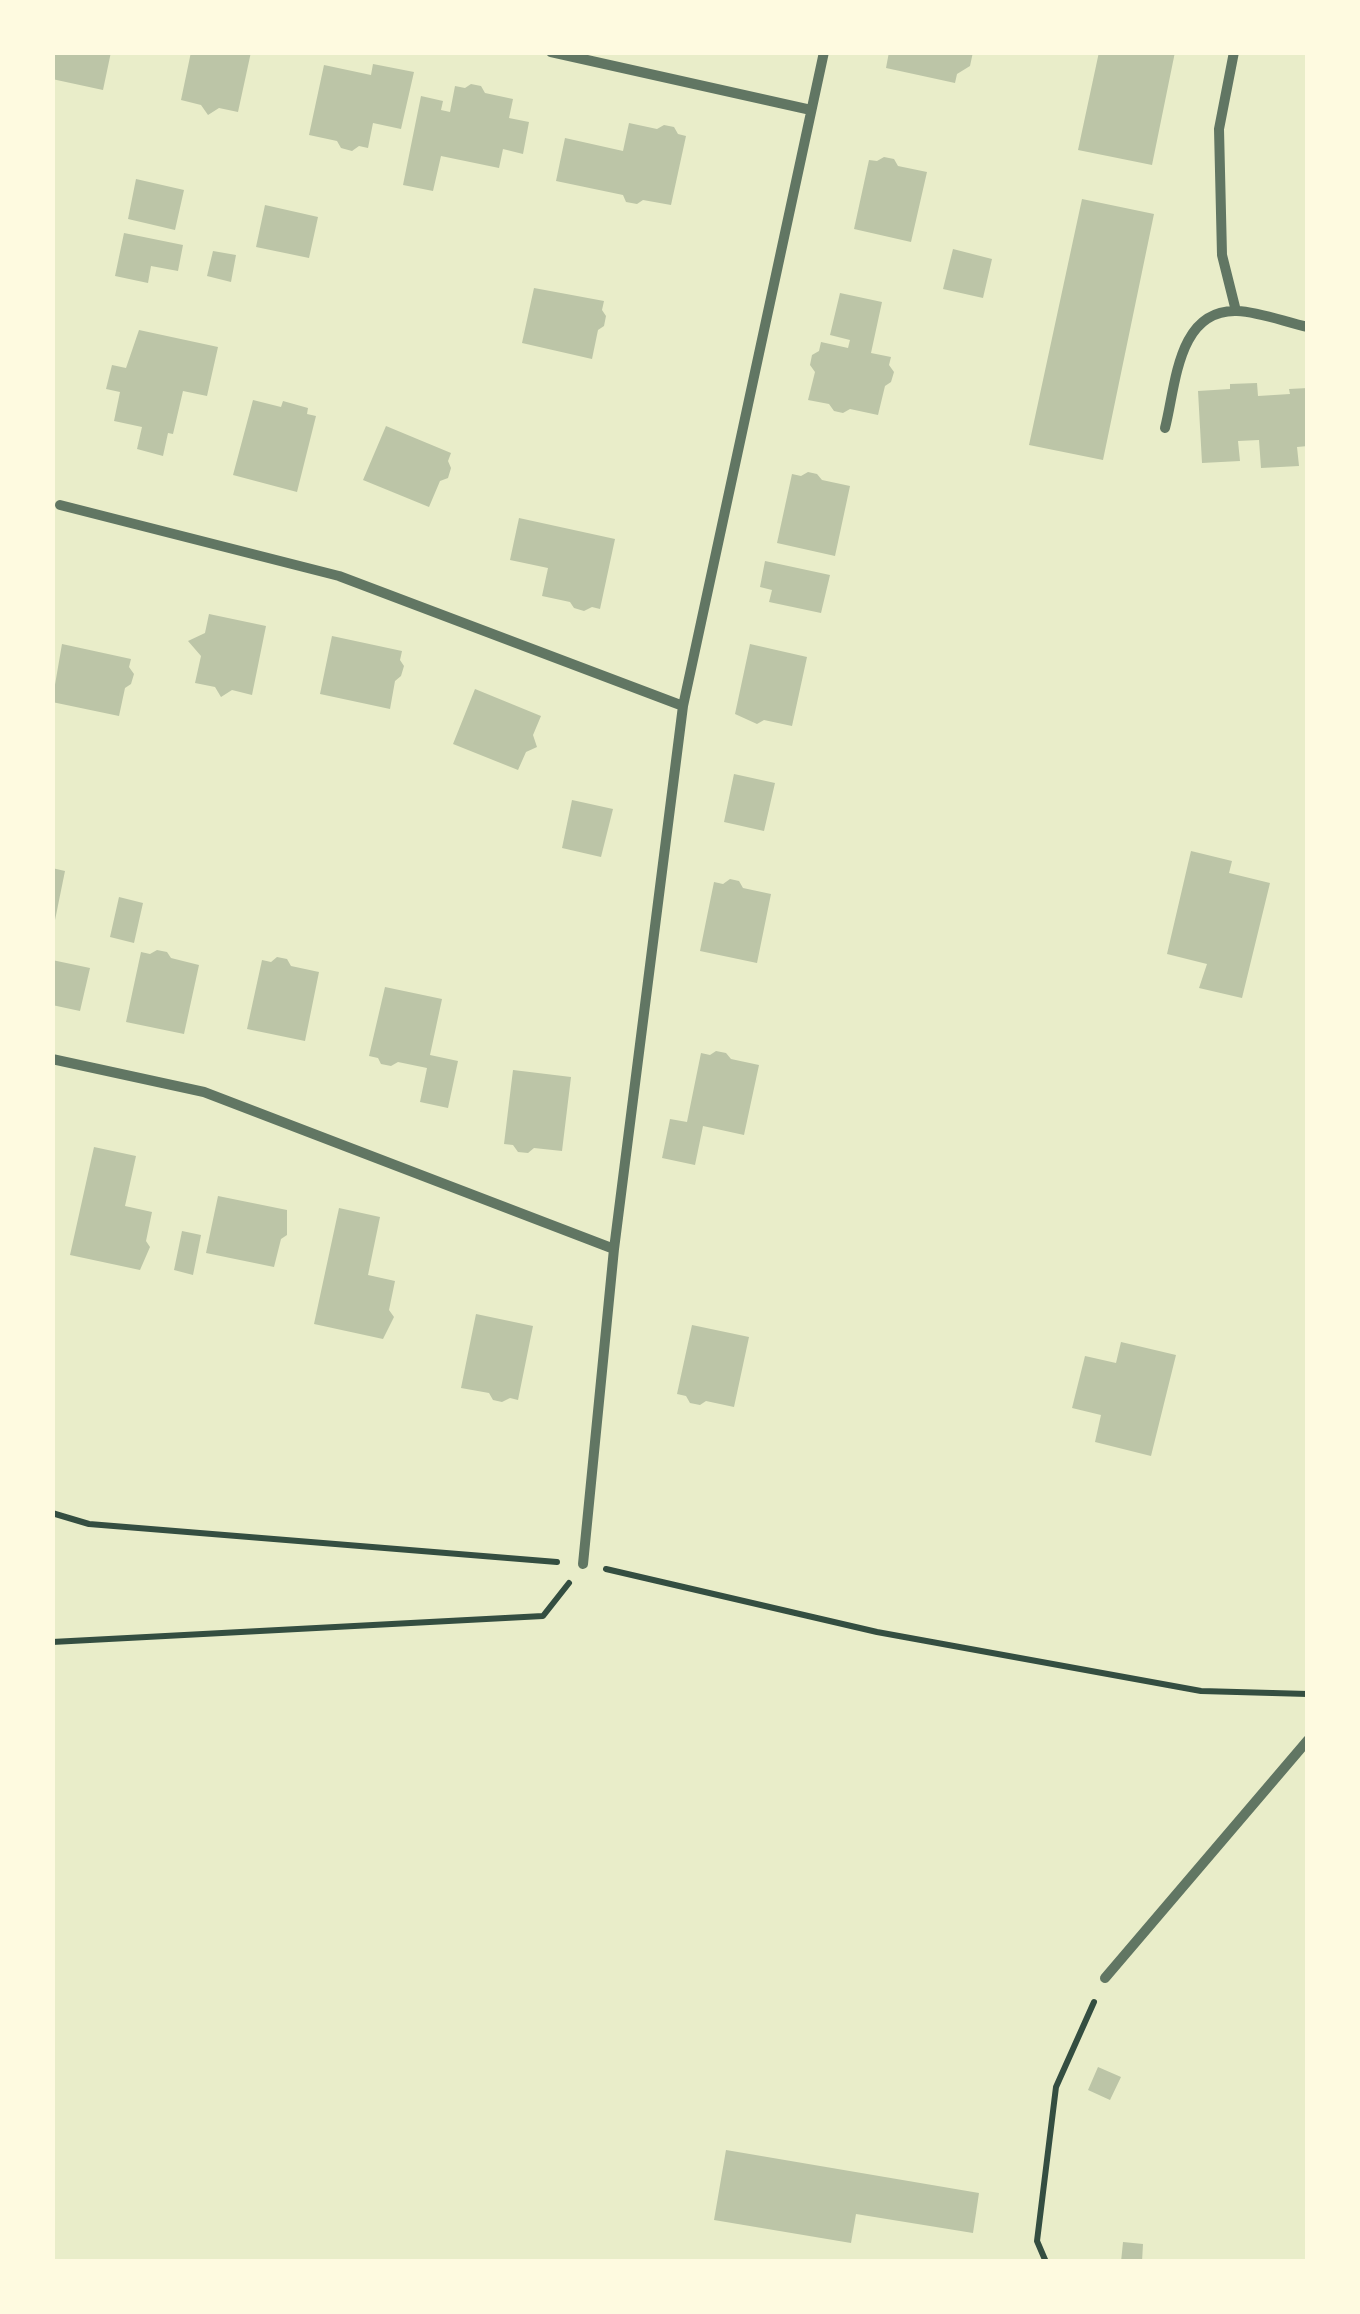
<!DOCTYPE html>
<html>
<head>
<meta charset="utf-8">
<style>
  body { margin:0 }
  #map { position:relative; width:1360px; height:2314px; overflow:hidden; background:#e9edc9; font-family:"Space Grotesk",sans-serif }
  canvas { display:block }
  .frame { position:absolute; inset:0; border:55px solid #fefae0; pointer-events:none }
</style>
</head>
<body>
<div id="map">
<canvas width="1360" height="2314"></canvas>
<div class="frame"></div>
</div>
<script>
const c = document.querySelector('canvas').getContext('2d');
c.lineJoin = 'round';
function paint(path, color) {
  c.fillStyle = color;
  c.fill(path, 'evenodd');
}
function strokePath(path, color, width, dash) {
  c.strokeStyle = color;
  c.lineWidth = width;
  c.lineCap = dash ? 'butt' : 'round';
  c.setLineDash(dash || []);
  c.stroke(path);
}
paint(new Path2D(`
  M 52,52 L 111,52 L 103,90 L 52,79 Z
  M 191,52 L 251,52 L 238,112 L 219,108 L 208,115 L 201,105 L 181,100 Z
  M 889,52 L 973,52 L 970,66 L 957,74 L 955,83 L 886,68 Z
  M 1099,52 L 1175,52 L 1152,165 L 1078,150 Z
  M 373,64 L 414,72 L 401,129 L 373,123 L 368,148 L 359,146 L 352,151 L 341,148 L 337,141 L 309,135 L 324,65 L 371,75 Z
  M 471,84 L 481,86 L 485,93 L 513,99 L 509,118 L 529,122 L 523,154 L 503,149 L 499,168 L 441,156 L 433,191 L 403,185 L 421,96 L 443,101 L 441,110 L 450,112 L 455,86 L 465,88 Z
  M 629,123 L 657,129 L 664,125 L 674,127 L 678,134 L 686,136 L 671,205 L 643,200 L 637,204 L 626,202 L 623,195 L 556,181 L 565,138 L 623,151 Z
  M 884,157 L 894,159 L 898,166 L 927,172 L 911,242 L 854,229 L 869,160 L 877,161 Z
  M 136,179 L 184,190 L 175,230 L 128,219 Z
  M 1082,199 L 1154,214 L 1103,460 L 1029,445 Z
  M 265,205 L 318,217 L 309,258 L 256,247 Z
  M 124,233 L 183,245 L 178,271 L 151,266 L 148,283 L 115,276 Z
  M 953,249 L 992,259 L 983,298 L 943,289 Z
  M 213,251 L 236,255 L 231,282 L 207,276 Z
  M 534,288 L 604,301 L 602,310 L 606,316 L 604,326 L 598,330 L 592,359 L 522,343 Z
  M 840,293 L 882,302 L 871,353 L 891,357 L 889,365 L 894,372 L 891,382 L 885,386 L 878,415 L 850,409 L 843,413 L 834,411 L 829,404 L 808,400 L 815,372 L 810,365 L 812,355 L 819,351 L 821,342 L 848,348 L 850,340 L 830,335 Z
  M 139,330 L 218,347 L 207,396 L 183,391 L 173,434 L 168,433 L 163,456 L 137,449 L 142,427 L 114,421 L 120,392 L 106,389 L 112,365 L 126,368 Z
  M 1257,383 L 1258,396 L 1290,394 L 1289,389 L 1308,388 L 1308,446 L 1297,447 L 1299,466 L 1261,468 L 1259,440 L 1238,441 L 1240,461 L 1202,463 L 1198,391 L 1230,389 L 1230,384 Z
  M 253,400 L 281,407 L 283,401 L 308,408 L 307,414 L 316,416 L 297,492 L 233,475 Z
  M 386,426 L 451,453 L 448,461 L 451,468 L 448,478 L 440,481 L 429,507 L 363,480 Z
  M 808,472 L 817,474 L 822,480 L 850,486 L 835,556 L 777,543 L 792,474 L 801,476 Z
  M 519,518 L 615,539 L 600,609 L 592,607 L 584,611 L 574,608 L 570,602 L 542,596 L 548,568 L 510,560 Z
  M 765,561 L 830,575 L 821,613 L 769,602 L 772,590 L 760,587 Z
  M 209,614 L 266,626 L 252,695 L 232,690 L 221,697 L 215,687 L 195,683 L 201,656 L 188,641 L 205,633 Z
  M 332,636 L 402,651 L 400,660 L 404,666 L 401,676 L 395,681 L 390,709 L 320,694 Z
  M 62,644 L 131,659 L 129,667 L 134,674 L 131,684 L 125,688 L 119,716 L 52,702 Z
  M 750,644 L 807,657 L 792,726 L 764,720 L 757,724 L 735,714 Z
  M 475,689 L 541,716 L 533,735 L 537,747 L 526,752 L 518,770 L 453,744 Z
  M 734,774 L 775,783 L 764,831 L 724,822 Z
  M 572,800 L 613,809 L 601,857 L 562,848 Z
  M 1191,851 L 1232,861 L 1229,873 L 1270,883 L 1242,998 L 1199,988 L 1207,964 L 1167,954 Z
  M 52,868 L 65,871 L 54,925 L 52,925 Z
  M 730,879 L 739,881 L 743,888 L 771,894 L 757,963 L 700,951 L 714,882 L 723,884 Z
  M 119,897 L 143,903 L 134,943 L 110,937 Z
  M 157,950 L 167,952 L 171,958 L 199,965 L 184,1034 L 126,1022 L 141,952 L 150,954 Z
  M 277,957 L 287,959 L 291,966 L 319,972 L 305,1041 L 247,1029 L 262,960 L 271,962 Z
  M 52,960 L 90,968 L 80,1011 L 52,1005 Z
  M 385,987 L 442,999 L 430,1055 L 458,1061 L 448,1108 L 420,1102 L 427,1068 L 398,1062 L 391,1066 L 381,1064 L 378,1058 L 369,1056 Z
  M 716,1051 L 726,1053 L 731,1059 L 759,1065 L 744,1135 L 703,1126 L 695,1165 L 662,1158 L 670,1119 L 687,1122 L 701,1053 L 710,1055 Z
  M 513,1070 L 571,1077 L 562,1151 L 534,1148 L 528,1153 L 518,1152 L 513,1145 L 504,1144 Z
  M 94,1147 L 136,1156 L 125,1206 L 152,1212 L 146,1241 L 150,1247 L 140,1270 L 70,1255 Z
  M 218,1196 L 287,1210 L 287,1235 L 281,1239 L 274,1267 L 206,1253 Z
  M 339,1208 L 380,1217 L 368,1275 L 395,1281 L 389,1310 L 394,1317 L 383,1339 L 314,1324 Z
  M 182,1231 L 201,1235 L 193,1275 L 174,1270 Z
  M 476,1314 L 533,1326 L 518,1400 L 510,1398 L 502,1402 L 493,1400 L 489,1393 L 461,1388 Z
  M 692,1325 L 749,1337 L 734,1407 L 706,1401 L 700,1405 L 690,1403 L 686,1396 L 677,1394 Z
  M 1121,1342 L 1176,1355 L 1151,1456 L 1095,1442 L 1101,1415 L 1072,1408 L 1085,1356 L 1116,1363 Z
  M 1098,2067 L 1121,2077 L 1110,2100 L 1088,2090 Z
  M 726,2150 L 979,2193 L 973,2233 L 856,2214 L 851,2243 L 714,2220 Z
  M 1123,2242 L 1143,2244 L 1142,2262 L 1121,2262 Z`), '#bcc5a7');
strokePath(new Path2D(`
  M 52,1513 L 89,1524 L 557,1562
  M 606,1569 L 877,1632 L 1201,1691 L 1308,1694
  M 52,1642 L 543,1616 L 569,1583
  M 1046,2262 L 1037,2241 L 1056,2087 L 1094,2002`), '#344e41', 6);
strokePath(new Path2D(`
  M 551,52 L 811,110
  M 1234,52 L 1219,129 L 1222,255 L 1236,311
  M 1165,428 C 1176,386 1177,309 1237,311 C 1260,312 1285,322 1308,327
  M 60,505 L 339,576 L 683,706
  M 52,1059 L 204,1092 L 614,1249
  M 583,1564 L 614,1249 L 683,706 L 824,52
  M 1105,1978 L 1308,1740`), '#617663', 10);
</script>
</body>
</html>
